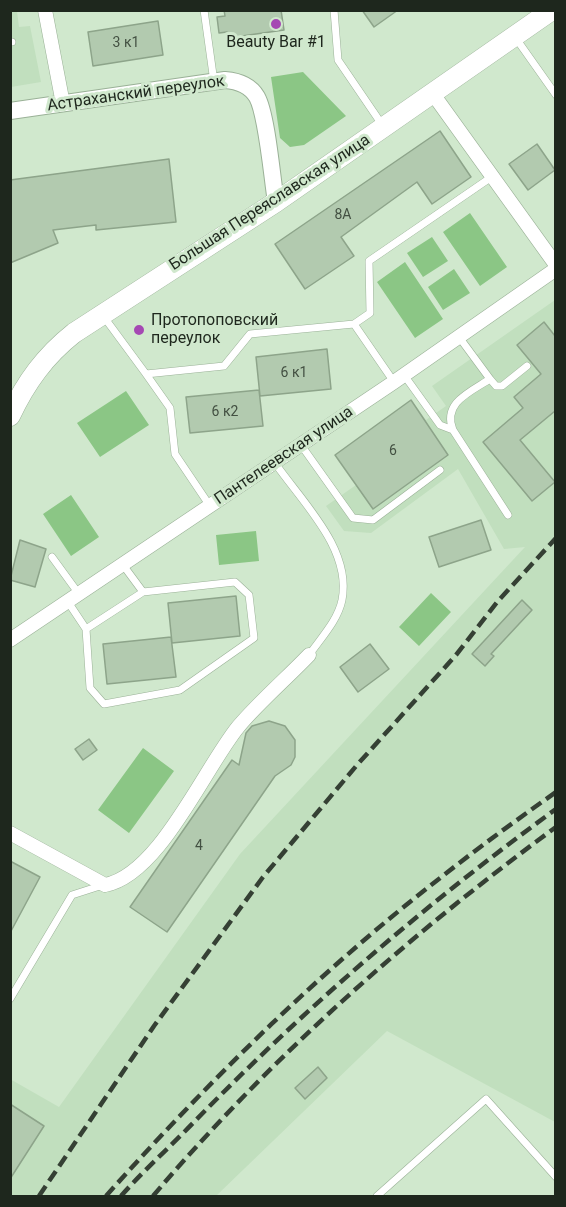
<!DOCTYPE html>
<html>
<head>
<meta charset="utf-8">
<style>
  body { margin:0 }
  #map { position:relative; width:566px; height:1207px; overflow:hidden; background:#d0e8cd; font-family:Roboto,sans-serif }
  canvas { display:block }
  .frame { position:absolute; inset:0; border:12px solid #1e271d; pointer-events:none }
</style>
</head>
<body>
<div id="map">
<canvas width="566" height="1207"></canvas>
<div class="frame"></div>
</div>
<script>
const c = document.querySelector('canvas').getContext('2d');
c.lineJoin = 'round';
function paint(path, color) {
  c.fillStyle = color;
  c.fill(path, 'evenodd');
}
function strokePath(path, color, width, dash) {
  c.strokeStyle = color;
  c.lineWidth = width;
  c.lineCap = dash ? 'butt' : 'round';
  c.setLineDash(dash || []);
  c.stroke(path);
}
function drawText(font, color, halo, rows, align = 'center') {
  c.font = font + ' Roboto,sans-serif';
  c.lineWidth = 6;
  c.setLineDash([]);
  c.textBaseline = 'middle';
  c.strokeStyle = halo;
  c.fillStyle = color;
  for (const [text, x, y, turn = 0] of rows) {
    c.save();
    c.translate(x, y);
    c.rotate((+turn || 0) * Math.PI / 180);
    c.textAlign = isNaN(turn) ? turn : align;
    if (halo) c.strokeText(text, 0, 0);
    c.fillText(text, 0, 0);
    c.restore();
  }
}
paint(new Path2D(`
  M 11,11 L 17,11 L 19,27 L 30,26 L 41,82 L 11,87 Z
  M 555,300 L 555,1122 L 387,1031 L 216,1196 L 11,1196 L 10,1079 L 59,1107 L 240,854 L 525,547 L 504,549 L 458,469 L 371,533 L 344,531 L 326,506 L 356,485 L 335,455 L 411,400 L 426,420 L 446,406 L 432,386 Z`), '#c1dfbe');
paint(new Path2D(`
  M 303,72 L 346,116 L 304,145 L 290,147 L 280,138 L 271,77 Z
  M 470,213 L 507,267 L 480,286 L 443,232 Z
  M 432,237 L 448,261 L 423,277 L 407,253 Z
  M 405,262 L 443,319 L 415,338 L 377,282 Z
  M 454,269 L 470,293 L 443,310 L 428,287 Z
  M 126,391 L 149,425 L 100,457 L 77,423 Z
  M 71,495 L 99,537 L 71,556 L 43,514 Z
  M 256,531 L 259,561 L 219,565 L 216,535 Z
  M 431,593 L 451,612 L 419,646 L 399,627 Z
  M 143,748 L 174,771 L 129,833 L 98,810 Z`), '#8bc685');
const building = new Path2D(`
  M 224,10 L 281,10 L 284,30 L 228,38 L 227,32 L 219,33 L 217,17 L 225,16 Z
  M 362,10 L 398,10 L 374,27 Z
  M 158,21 L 163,55 L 93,66 L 88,32 Z
  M 440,131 L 471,177 L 432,204 L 417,182 L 341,237 L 354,256 L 305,289 L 275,244 Z
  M 537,144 L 555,170 L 528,190 L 509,164 Z
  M 169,159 L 176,222 L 96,230 L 96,225 L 53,230 L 58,243 L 10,263 L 10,180 Z
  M 544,322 L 555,336 L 555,411 L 520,440 L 555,482 L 532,501 L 483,442 L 523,408 L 514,397 L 541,374 L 517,345 Z
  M 327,349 L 331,389 L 260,396 L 256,357 Z
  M 259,390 L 263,426 L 190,433 L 186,397 Z
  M 411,400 L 448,455 L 373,509 L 335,455 Z
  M 481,520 L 491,550 L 439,567 L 429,537 Z
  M 20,540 L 46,549 L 35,587 L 10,580 Z
  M 236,596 L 240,636 L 172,643 L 168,603 Z
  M 522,600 L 532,610 L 491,654 L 494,656 L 485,666 L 472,654 Z
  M 171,637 L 176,677 L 107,684 L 103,644 Z
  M 370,644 L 389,669 L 358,692 L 340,667 Z
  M 269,721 L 285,726 L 295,740 L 295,757 L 291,765 L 275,776 L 167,932 L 130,907 L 232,760 L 239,765 L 246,733 L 252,726 Z
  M 89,739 L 97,750 L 83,760 L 75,749 Z
  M 10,861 L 40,877 L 10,933 Z
  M 318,1067 L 327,1078 L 305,1099 L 295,1088 Z
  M 10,1104 L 44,1126 L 10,1179 Z`);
paint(building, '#b2caaf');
strokePath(building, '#8da48a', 1.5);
const service = new Path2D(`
  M 204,10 L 214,82
  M 334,10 L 338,60 L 383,126
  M 515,37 L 556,95
  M 10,42 L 12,42
  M 104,317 L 146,374 L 224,366 L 250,334 L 354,324 L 370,313 L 369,261 L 493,176
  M 354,324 L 394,382
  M 459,337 L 490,379
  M 146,374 L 170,408 L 175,454 L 210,506
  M 404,375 L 440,425 L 453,430
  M 301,445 L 353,518 L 373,520 L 440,470
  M 275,463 C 302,502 352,549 342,600 C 338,620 321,638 309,655
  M 508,515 L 453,430 C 442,403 470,392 490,379 L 496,386 L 502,386 L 527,366
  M 52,557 L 79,594
  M 123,565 L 143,592
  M 68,602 L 86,629 L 90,688 L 104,704 L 180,690 L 254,638 L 249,595 L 235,582 L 143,592 L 86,629
  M 10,999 L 72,895 L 103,885
  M 377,1196 L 486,1099 L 556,1177`);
const minor = new Path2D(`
  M 45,10 L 63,104
  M 433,94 L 556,265
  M 10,640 L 394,382 L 556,269
  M 10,833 L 105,885 C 159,875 204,769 238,727 C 258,703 287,678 309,655`);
const tertiary = new Path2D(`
  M 10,111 L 225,80 C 238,81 250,85 257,97 C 267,115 272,178 276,202`);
const secondary = new Path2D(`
  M 10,416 C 26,382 45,356 74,333 L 276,202 L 552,10`);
strokePath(service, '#9ab197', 8);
strokePath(minor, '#9ab197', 15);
strokePath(tertiary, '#9ab197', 18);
strokePath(secondary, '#9ab197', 21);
strokePath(service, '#fff', 7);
strokePath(minor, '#fff', 14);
strokePath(tertiary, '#fff', 16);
strokePath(secondary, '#fff', 20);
strokePath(new Path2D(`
  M 39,1196 L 154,1026 L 263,877 L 357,765 L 456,655 L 498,601 L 556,538
  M 106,1196 C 206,1084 316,975 435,882 C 474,851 515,821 556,792
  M 121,1196 C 144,1170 170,1147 194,1122 C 306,1007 427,903 556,809
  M 153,1196 C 272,1056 408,936 556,827`), '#354034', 4.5, [12, 6]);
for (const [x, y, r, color] of [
  [276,24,6,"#a548b3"],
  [139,330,6,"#a548b3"]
]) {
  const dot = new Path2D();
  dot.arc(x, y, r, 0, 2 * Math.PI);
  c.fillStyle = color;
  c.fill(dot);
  strokePath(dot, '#d0e8cd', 2);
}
drawText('14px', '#435042', null, [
  ["3 к1",126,43],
  ["8А",343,215],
  ["6 к1",294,373],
  ["6 к2",225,412],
  ["6",393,451],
  ["4",199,846]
]);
drawText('16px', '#1e271d', '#d0e8cd', [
  ["Beauty Bar #1",276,43],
  ["Протопоповский",151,321,"left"],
  ["переулок",151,339,"left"]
]);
drawText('16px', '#1e271d', '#d0e8cd', [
  ["Астраханский переулок",136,94,-8],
  ["Большая Переяславская улица",270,203,-33],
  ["Пантелеевская улица",284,456,-34]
]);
</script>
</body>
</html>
